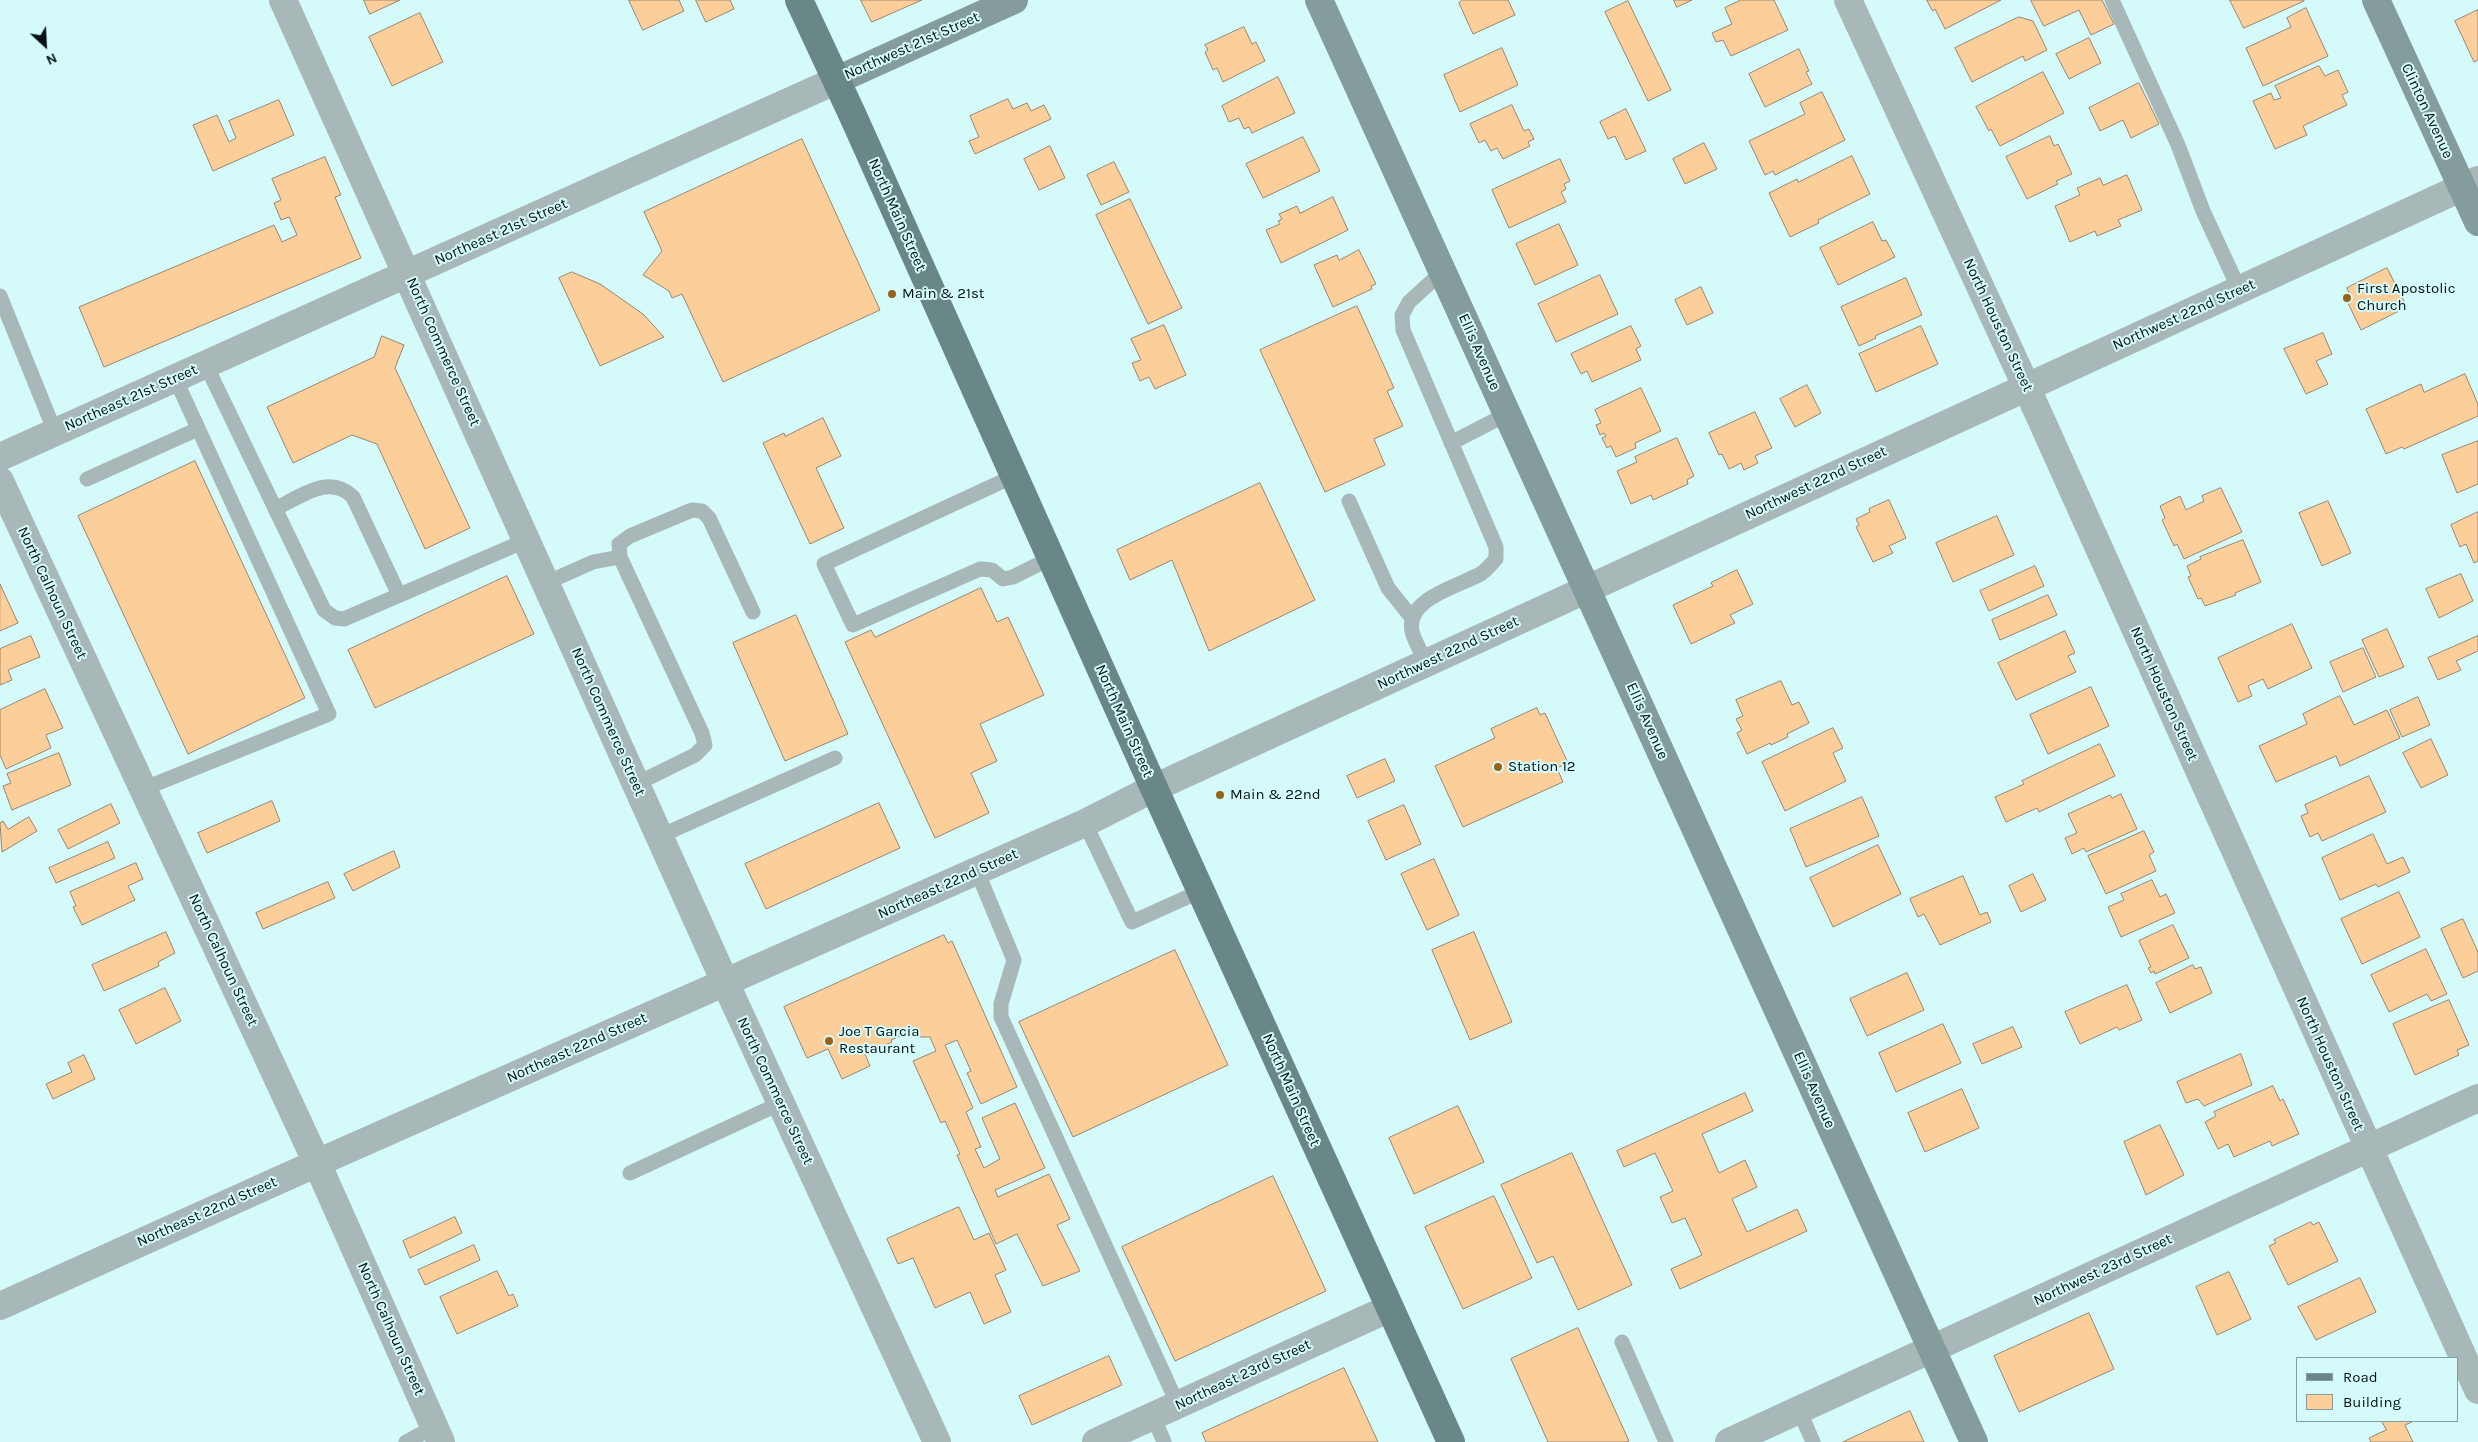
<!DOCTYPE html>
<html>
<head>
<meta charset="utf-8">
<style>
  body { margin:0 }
  #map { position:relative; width:2478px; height:1442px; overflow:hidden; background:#d5fafa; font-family:Karla,sans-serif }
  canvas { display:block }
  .legend { position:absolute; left:2296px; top:1357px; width:162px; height:65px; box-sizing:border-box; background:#d5fafa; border:1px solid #829d9d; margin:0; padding:6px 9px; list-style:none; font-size:15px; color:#051212 }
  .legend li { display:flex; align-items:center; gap:10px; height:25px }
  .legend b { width:25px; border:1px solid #829d9d }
  .north { position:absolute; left:20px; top:20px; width:50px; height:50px; -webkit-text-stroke:4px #d5fafa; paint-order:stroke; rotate:155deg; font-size:14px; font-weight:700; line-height:20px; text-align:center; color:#051212 }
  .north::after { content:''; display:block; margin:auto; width:18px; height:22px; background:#051212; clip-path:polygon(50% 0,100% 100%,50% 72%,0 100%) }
</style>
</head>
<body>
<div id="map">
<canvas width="2478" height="1442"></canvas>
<ul class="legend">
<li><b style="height:6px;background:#6a8787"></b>Road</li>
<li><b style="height:14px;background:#fcce99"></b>Building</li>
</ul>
<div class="north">N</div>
</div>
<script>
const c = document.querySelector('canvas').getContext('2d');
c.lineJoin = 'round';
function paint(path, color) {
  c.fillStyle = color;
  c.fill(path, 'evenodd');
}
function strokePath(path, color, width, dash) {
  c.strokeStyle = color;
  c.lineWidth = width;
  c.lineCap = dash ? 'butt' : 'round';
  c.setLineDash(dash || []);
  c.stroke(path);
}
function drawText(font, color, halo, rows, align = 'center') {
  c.font = font + ' Karla,sans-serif';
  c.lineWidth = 4;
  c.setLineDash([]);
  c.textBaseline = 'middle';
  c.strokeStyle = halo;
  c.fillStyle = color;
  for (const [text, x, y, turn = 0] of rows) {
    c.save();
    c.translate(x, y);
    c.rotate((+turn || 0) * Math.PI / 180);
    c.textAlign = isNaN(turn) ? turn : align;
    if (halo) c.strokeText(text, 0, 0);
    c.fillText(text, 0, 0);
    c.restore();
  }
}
const building = new Path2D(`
  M 364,0 L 400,0 L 370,14 Z
  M 629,0 L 679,0 L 684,11 L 643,30 Z
  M 696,0 L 730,0 L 734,9 L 706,22 Z
  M 861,0 L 922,0 L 872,22 Z
  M 1463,0 L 1508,0 L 1515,15 L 1473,34 L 1459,3 Z
  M 1674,0 L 1692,0 L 1677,7 Z
  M 1741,0 L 1774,0 L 1788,30 L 1731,56 L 1723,40 L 1716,42 L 1712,33 L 1732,24 L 1725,8 Z
  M 1927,0 L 2001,0 L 1945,29 L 1935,9 L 1933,11 Z
  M 2031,0 L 2102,0 L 2114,24 L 2091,35 L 2079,10 L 2044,26 Z
  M 2230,0 L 2304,0 L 2304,1 L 2244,28 Z
  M 1628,1 L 1671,90 L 1648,101 L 1605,12 Z
  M 2306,8 L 2328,56 L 2263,86 L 2246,48 L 2291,27 L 2287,18 Z
  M 2478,10 L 2478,60 L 2474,62 L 2455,21 Z
  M 420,13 L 443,62 L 392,86 L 369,37 Z
  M 2019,17 L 2033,21 L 2047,50 L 2025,61 L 2023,56 L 1972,82 L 1955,48 Z
  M 1244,27 L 1252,44 L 1256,42 L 1265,61 L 1223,82 L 1217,68 L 1213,70 L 1205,52 L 1208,50 L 1205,45 Z
  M 2089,38 L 2101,63 L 2069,79 L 2056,54 Z
  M 1502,48 L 1518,85 L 1460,112 L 1444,75 Z
  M 1799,49 L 1809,71 L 1806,72 L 1812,84 L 1765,107 L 1749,74 Z
  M 2319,66 L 2325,76 L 2338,70 L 2348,92 L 2342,95 L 2347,105 L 2303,126 L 2307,135 L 2275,149 L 2253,101 L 2271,93 L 2274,100 L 2281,98 L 2275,86 Z
  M 2043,72 L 2064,113 L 2000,146 L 1991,129 L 1989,131 L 1976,107 Z
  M 1278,77 L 1295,113 L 1252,133 L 1249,127 L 1244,129 L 1239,118 L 1229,122 L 1222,106 Z
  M 2139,83 L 2159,124 L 2131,138 L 2123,120 L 2100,131 L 2089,108 Z
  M 1822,92 L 1845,140 L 1775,175 L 1773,171 L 1765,175 L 1749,141 L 1805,114 L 1800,103 Z
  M 1008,99 L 1013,109 L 1027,103 L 1031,111 L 1044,105 L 1051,119 L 975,154 L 969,141 L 979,137 L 970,116 Z
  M 279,100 L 294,135 L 213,171 L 193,125 L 217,115 L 229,142 L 236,138 L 229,121 Z
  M 1512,105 L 1524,131 L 1529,129 L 1534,139 L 1528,142 L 1530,146 L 1503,159 L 1497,148 L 1491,151 L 1485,140 L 1479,143 L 1470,124 Z
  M 1626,109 L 1646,151 L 1626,160 L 1615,136 L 1608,139 L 1600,122 Z
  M 2050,136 L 2054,146 L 2058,144 L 2072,174 L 2056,181 L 2058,184 L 2027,199 L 2006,157 Z
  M 1303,137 L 1320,171 L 1263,198 L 1246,164 Z
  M 802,139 L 880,310 L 723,382 L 682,294 L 672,298 L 669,291 L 643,275 L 662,251 L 644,212 Z
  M 1704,143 L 1717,169 L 1685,184 L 1673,159 Z
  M 1050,146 L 1065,178 L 1039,190 L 1024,159 Z
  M 1852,156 L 1870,194 L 1818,220 L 1819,223 L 1790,237 L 1769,193 L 1797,179 L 1798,182 Z
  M 325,157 L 341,195 L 335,197 L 361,258 L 104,367 L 79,307 L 274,225 L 282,242 L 297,235 L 289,217 L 281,220 L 274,203 L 281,200 L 272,179 Z
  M 1560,159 L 1570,181 L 1564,184 L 1566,189 L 1561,192 L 1566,202 L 1509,228 L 1492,190 Z
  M 1114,162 L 1129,192 L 1101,205 L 1087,175 Z
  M 2127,175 L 2142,210 L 2118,220 L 2121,226 L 2097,236 L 2095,231 L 2070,242 L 2055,206 L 2080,195 L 2077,188 L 2100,178 L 2103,185 Z
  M 1333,197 L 1348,230 L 1281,263 L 1266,230 L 1280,224 L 1278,221 L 1282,219 L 1279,214 L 1297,206 L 1300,213 Z
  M 1130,199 L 1182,308 L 1148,324 L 1096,215 Z
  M 1873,222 L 1882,241 L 1886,240 L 1895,257 L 1838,285 L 1820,248 Z
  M 1559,224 L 1578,265 L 1535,285 L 1516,244 Z
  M 1359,250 L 1376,284 L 1371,286 L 1372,289 L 1333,307 L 1314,265 L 1337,255 L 1339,260 Z
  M 2387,268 L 2407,307 L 2361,330 L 2345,297 L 2350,295 L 2347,288 Z
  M 572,272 L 600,284 L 643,314 L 664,337 L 600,366 L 559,278 Z
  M 1600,275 L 1618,314 L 1556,342 L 1538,304 Z
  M 1906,278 L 1922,315 L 1875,336 L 1876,338 L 1859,346 L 1841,307 Z
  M 1701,287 L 1713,313 L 1687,325 L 1675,300 Z
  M 1357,306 L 1394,388 L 1387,391 L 1403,426 L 1374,439 L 1385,465 L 1325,492 L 1260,350 Z
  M 1164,325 L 1186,375 L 1155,389 L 1149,377 L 1140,381 L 1132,363 L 1141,360 L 1131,339 Z
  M 1631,326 L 1641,346 L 1636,349 L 1641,360 L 1592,382 L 1587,371 L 1581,374 L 1571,354 Z
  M 1921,326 L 1938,364 L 1876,392 L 1859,354 Z
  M 2323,333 L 2332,354 L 2316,361 L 2328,384 L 2306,394 L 2284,349 Z
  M 382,336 L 404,345 L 395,368 L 470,528 L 425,549 L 377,444 L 352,435 L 293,463 L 267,407 L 374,357 Z
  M 2465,374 L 2478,404 L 2478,416 L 2404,449 L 2402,447 L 2386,454 L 2366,409 L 2421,384 L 2424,392 Z
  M 1807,385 L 1821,413 L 1795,427 L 1780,399 Z
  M 1641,388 L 1661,431 L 1635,443 L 1636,448 L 1616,457 L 1611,446 L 1607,448 L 1602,438 L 1606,436 L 1604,433 L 1600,435 L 1596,425 L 1601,423 L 1595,410 Z
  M 1755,412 L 1772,448 L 1755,456 L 1758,463 L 1744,470 L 1741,463 L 1729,469 L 1722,454 L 1719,455 L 1709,433 Z
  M 823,418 L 841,456 L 816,468 L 844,528 L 810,544 L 763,443 L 784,433 L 785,436 Z
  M 1677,438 L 1694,476 L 1687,480 L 1688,484 L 1653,500 L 1651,495 L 1631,504 L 1617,471 L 1637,462 L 1635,457 Z
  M 2478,441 L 2478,484 L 2457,493 L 2442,455 Z
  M 195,461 L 305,698 L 188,754 L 78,516 Z
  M 1260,483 L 1315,600 L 1209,651 L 1172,560 L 1130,580 L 1117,550 Z
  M 2221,488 L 2242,532 L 2184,559 L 2177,544 L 2174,546 L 2162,520 L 2165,518 L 2160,506 L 2180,496 L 2186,510 L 2204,501 L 2202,496 Z
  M 1889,500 L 1906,538 L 1889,546 L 1893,553 L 1873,562 L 1856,527 L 1859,525 L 1856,519 L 1870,512 L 1869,509 Z
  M 2328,501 L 2351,553 L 2322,566 L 2299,513 Z
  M 2478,512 L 2478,561 L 2474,563 L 2466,544 L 2460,547 L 2451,525 Z
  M 1997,516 L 2014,555 L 1953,582 L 1936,543 Z
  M 2243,540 L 2261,582 L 2235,593 L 2236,595 L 2205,606 L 2201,598 L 2198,599 L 2188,577 L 2191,576 L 2187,566 L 2201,559 L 2200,557 Z
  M 2035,566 L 2044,586 L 1989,611 L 1980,591 Z
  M 1737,570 L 1753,604 L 1730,615 L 1735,623 L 1691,644 L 1673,605 L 1713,586 L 1711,583 Z
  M 2461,574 L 2473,601 L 2439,618 L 2426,589 Z
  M 507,576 L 534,634 L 375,708 L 348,650 Z
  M 0,584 L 18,623 L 0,631 Z
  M 981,588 L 997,622 L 1008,617 L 1044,695 L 980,724 L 997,761 L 971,773 L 989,813 L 935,838 L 845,642 L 871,630 L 875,637 Z
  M 2048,595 L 2057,615 L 2000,640 L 1992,620 Z
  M 796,615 L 848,734 L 785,761 L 733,643 Z
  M 2292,624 L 2312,668 L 2268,689 L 2263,679 L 2248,686 L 2252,696 L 2238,702 L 2218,658 Z
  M 2387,629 L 2404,667 L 2379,677 L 2362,640 Z
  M 2065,631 L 2075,653 L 2068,656 L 2076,672 L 2016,700 L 1998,663 Z
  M 31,636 L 40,657 L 8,670 L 12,680 L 0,685 L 0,649 Z
  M 2478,636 L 2478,651 L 2456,661 L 2461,670 L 2438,680 L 2428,658 Z
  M 2363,648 L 2376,677 L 2343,692 L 2330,662 Z
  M 1781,681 L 1792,705 L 1799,702 L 1809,723 L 1787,734 L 1788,737 L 1771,745 L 1770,743 L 1747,754 L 1737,733 L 1742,730 L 1736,719 L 1743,716 L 1736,700 Z
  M 2091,687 L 2109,726 L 2048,754 L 2030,715 Z
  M 45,689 L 63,728 L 46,735 L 51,748 L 6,769 L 0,755 L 0,710 Z
  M 2340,696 L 2354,725 L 2387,710 L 2400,738 L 2340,766 L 2336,756 L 2276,782 L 2259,746 L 2307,724 L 2303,714 Z
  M 2418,697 L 2430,725 L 2402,737 L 2390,710 Z
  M 1537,708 L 1540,715 L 1545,713 L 1568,763 L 1557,768 L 1563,782 L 1463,827 L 1435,766 L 1495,738 L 1491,729 Z
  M 1833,728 L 1843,748 L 1833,753 L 1846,781 L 1785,811 L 1762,762 Z
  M 2431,739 L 2448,775 L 2421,788 L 2403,753 Z
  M 2100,744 L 2115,776 L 2039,812 L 2037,808 L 2006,822 L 1995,797 L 2024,784 L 2022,781 Z
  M 59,753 L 71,785 L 12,810 L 3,786 L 11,783 L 7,774 Z
  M 1385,759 L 1395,781 L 1357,798 L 1347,776 Z
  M 2369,776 L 2386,812 L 2322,841 L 2318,833 L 2310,837 L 2301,816 L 2308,813 L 2305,805 Z
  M 2121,794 L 2137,829 L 2086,852 L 2084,848 L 2072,854 L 2065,838 L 2077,833 L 2068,814 L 2110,795 L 2112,798 Z
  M 1862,797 L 1879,836 L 1806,867 L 1790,829 Z
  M 272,801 L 280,821 L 207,853 L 198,833 Z
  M 879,803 L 900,848 L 766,909 L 745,864 Z
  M 111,804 L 120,823 L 68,849 L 58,830 Z
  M 1404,805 L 1421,844 L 1386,860 L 1368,821 Z
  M 29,817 L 37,831 L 2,852 L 0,823 L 3,821 L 8,829 Z
  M 2144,831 L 2154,852 L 2149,855 L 2156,871 L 2106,894 L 2088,856 Z
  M 2373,834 L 2387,864 L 2403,857 L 2410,872 L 2378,887 L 2376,884 L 2340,900 L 2322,858 Z
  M 108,842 L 115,858 L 56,883 L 49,868 Z
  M 1878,845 L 1901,894 L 1833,927 L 1810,878 Z
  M 394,851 L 400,867 L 353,891 L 344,874 Z
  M 1434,859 L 1459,915 L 1427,930 L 1401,874 Z
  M 136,863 L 143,879 L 128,886 L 135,900 L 82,925 L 73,907 L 76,906 L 70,892 Z
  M 2033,874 L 2046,900 L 2021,912 L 2009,886 Z
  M 1963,876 L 1980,915 L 1987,912 L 1991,922 L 1940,945 L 1924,914 L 1918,917 L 1910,899 Z
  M 2152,880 L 2160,897 L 2166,894 L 2175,913 L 2121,937 L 2108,907 L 2124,900 L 2121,894 Z
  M 328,882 L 335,898 L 263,929 L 256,913 Z
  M 2399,892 L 2420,937 L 2362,964 L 2341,919 Z
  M 2463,919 L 2478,952 L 2478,971 L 2463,978 L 2441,929 Z
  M 2173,925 L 2189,958 L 2155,974 L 2154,971 L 2151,973 L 2148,968 L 2151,967 L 2139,941 Z
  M 166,932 L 175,953 L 158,962 L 159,966 L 104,991 L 92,965 Z
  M 1474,932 L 1512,1022 L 1470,1040 L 1432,950 Z
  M 944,935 L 948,943 L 952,941 L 1017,1087 L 981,1104 L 967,1073 L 971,1071 L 957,1040 L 945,1045 L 973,1108 L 966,1112 L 981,1147 L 975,1149 L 984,1168 L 1000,1159 L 982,1118 L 1015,1103 L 1045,1168 L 995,1190 L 998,1197 L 1049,1174 L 1070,1219 L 1057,1225 L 1080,1271 L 1043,1286 L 1017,1234 L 996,1244 L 957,1155 L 960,1154 L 945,1121 L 941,1123 L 913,1061 L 936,1051 L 930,1037 L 916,1037 L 909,1032 L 891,1040 L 892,1042 L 865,1054 L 870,1066 L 842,1079 L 828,1049 L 807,1058 L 784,1007 Z
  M 2426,949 L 2447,994 L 2431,1001 L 2427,994 L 2389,1012 L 2371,975 Z
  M 1175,950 L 1228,1065 L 1073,1137 L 1019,1022 Z
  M 2193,965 L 2195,969 L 2201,967 L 2212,993 L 2170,1013 L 2156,983 Z
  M 1907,973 L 1924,1010 L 1867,1036 L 1850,999 Z
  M 2127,985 L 2142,1020 L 2119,1030 L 2117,1027 L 2080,1044 L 2065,1012 Z
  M 165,988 L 181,1021 L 136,1044 L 119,1010 Z
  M 2449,1000 L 2469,1045 L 2457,1050 L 2459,1055 L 2415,1075 L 2393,1024 Z
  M 1943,1024 L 1961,1063 L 1896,1092 L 1879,1053 Z
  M 2013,1027 L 2022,1047 L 1982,1064 L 1973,1044 Z
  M 2241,1054 L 2252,1085 L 2204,1106 L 2198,1099 L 2186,1103 L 2177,1082 Z
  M 84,1055 L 95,1079 L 53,1099 L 46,1084 L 72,1072 L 68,1063 Z
  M 2273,1086 L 2280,1101 L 2283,1099 L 2299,1134 L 2272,1146 L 2270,1141 L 2234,1157 L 2228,1144 L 2218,1149 L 2205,1122 L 2216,1116 L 2214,1112 Z
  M 1962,1089 L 1979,1128 L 1925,1152 L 1908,1113 Z
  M 1745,1093 L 1753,1111 L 1702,1134 L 1719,1173 L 1745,1160 L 1757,1187 L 1732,1199 L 1747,1232 L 1797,1209 L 1807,1231 L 1680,1289 L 1671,1269 L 1702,1255 L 1685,1218 L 1672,1223 L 1660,1197 L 1673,1191 L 1655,1153 L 1624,1167 L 1617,1151 Z
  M 1458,1106 L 1484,1162 L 1414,1194 L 1389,1138 Z
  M 2160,1125 L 2184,1175 L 2146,1195 L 2124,1142 Z
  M 1572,1153 L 1632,1285 L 1578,1310 L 1553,1256 L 1537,1263 L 1501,1185 Z
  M 1273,1176 L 1326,1291 L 1175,1361 L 1122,1247 Z
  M 1494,1196 L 1532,1278 L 1463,1309 L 1425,1227 Z
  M 959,1207 L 974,1240 L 989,1233 L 1006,1270 L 995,1275 L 1011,1312 L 984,1324 L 970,1292 L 935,1308 L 913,1258 L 898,1264 L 887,1239 Z
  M 455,1217 L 462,1233 L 410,1258 L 403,1241 Z
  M 2311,1222 L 2313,1225 L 2319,1222 L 2338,1261 L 2288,1285 L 2269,1246 L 2276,1243 L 2274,1240 Z
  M 474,1245 L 480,1260 L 425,1285 L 418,1270 Z
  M 497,1271 L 509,1296 L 513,1294 L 518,1306 L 457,1334 L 440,1297 Z
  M 2229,1272 L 2251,1319 L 2217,1335 L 2196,1287 Z
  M 2360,1278 L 2376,1312 L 2316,1340 L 2298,1307 Z
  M 2089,1313 L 2114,1369 L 2019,1412 L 1994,1356 Z
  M 1578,1328 L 1629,1441 L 1626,1442 L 1548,1442 L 1511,1359 Z
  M 1109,1356 L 1122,1385 L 1032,1425 L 1019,1396 Z
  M 1344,1368 L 1378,1442 L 1206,1442 L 1202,1433 Z
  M 1910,1411 L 1924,1442 L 1843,1442 Z
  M 2382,1421 L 2414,1421 L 2405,1425 L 2413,1442 L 2371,1442 L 2369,1438 L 2386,1430 Z`);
paint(building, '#fcce99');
strokePath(building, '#998570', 1);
strokePath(new Path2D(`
  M 2112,0 L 2178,145 L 2203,211 L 2239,289
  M 0,296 L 55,432
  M 206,365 L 324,610 L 335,618 L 344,619 L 527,540
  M 1451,443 L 1507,414
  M 1014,476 L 824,564 L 853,625 L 980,569 L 992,570 L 1003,579 L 1013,577 L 1051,558
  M 87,479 L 198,429
  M 1349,501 L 1388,588 L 1412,618
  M 275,509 C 300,497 329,473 353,497 L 399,595
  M 546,583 L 593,562 L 620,557
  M 1426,663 C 1422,653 1414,641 1412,631 C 1405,598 1461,586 1482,573 C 1487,569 1492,563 1496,559 L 1496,547 L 1403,330 L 1402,315 L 1409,302 L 1442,272
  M 636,784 L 695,755 L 705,745 L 702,733 L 620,557 L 619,544 L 630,536 L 692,510 L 702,511 L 709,518 L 753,612
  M 143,789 L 329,714 L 175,378
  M 1085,823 L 1132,922 L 1201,891
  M 660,836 L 835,758
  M 977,871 L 1014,960 L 1001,1004 L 1001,1017 L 1178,1405
  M 630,1173 L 781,1103
  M 1622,1342 L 1666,1442
  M 1799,1410 L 1813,1442
  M 1153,1416 L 1164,1442
  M 406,1442 L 434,1427`), '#a8b8b8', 15);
strokePath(new Path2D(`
  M 283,0 L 725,982 L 937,1442
  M 1848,0 L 2026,386 L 2478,1390
  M 0,457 L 837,80
  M 0,481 L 317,1163 L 441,1442
  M 0,1306 L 317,1163 L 1085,823 L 1154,788 L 2478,180
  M 1096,1442 L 1390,1308
  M 1729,1442 L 2478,1098`), '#a8b8b8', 28);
strokePath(new Path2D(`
  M 1319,0 L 1974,1442
  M 2376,0 L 2478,222
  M 837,80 L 1014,0`), '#849c9b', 28);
strokePath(new Path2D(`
  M 799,0 L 853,116 L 1154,788 L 1451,1442`), '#6a8787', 28);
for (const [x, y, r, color] of [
  [892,294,5,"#976319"],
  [2347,298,5,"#976319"],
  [1498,767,5,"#976319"],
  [1220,795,5,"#976319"],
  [829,1041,5,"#976319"]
]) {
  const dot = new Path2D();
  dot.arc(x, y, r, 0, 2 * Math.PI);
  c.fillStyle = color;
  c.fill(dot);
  strokePath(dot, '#d5fafa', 2);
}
drawText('15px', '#051212', '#d5fafa', [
  ["Northwest 21st Street",912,46,-24],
  ["Clinton Avenue",2427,111,65],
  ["North Main Street",897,215,66],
  ["Northeast 21st Street",501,232,-24],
  ["Northwest 22nd Street",2184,315,-24],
  ["North Houston Street",1998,325,65],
  ["North Commerce Street",443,352,66],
  ["Ellis Avenue",1479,352,66],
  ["Northeast 21st Street",131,398,-24],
  ["Northwest 22nd Street",1816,483,-25],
  ["North Calhoun Street",52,593,65],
  ["Northwest 22nd Street",1448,653,-25],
  ["North Houston Street",2164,694,66],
  ["North Main Street",1124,721,66],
  ["Ellis Avenue",1647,721,66],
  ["North Commerce Street",608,722,66],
  ["Northeast 22nd Street",948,884,-24],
  ["North Calhoun Street",223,960,65],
  ["Northeast 22nd Street",577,1048,-24],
  ["North Houston Street",2330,1064,66],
  ["North Main Street",1291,1090,66],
  ["Ellis Avenue",1814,1090,66],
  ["North Commerce Street",775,1091,65],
  ["Northeast 22nd Street",207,1212,-24],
  ["Northwest 23rd Street",2103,1270,-25],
  ["North Calhoun Street",391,1329,66],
  ["Northeast 23rd Street",1243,1375,-25]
]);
drawText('15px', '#051212', '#d5fafa', [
  ["First Apostolic",2357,289],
  ["Church",2357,306],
  ["Main & 21st",902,294],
  ["Station 12",1508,767],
  ["Main & 22nd",1230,795],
  ["Joe T Garcia",839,1032],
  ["Restaurant",839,1049]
], 'left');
</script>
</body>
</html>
